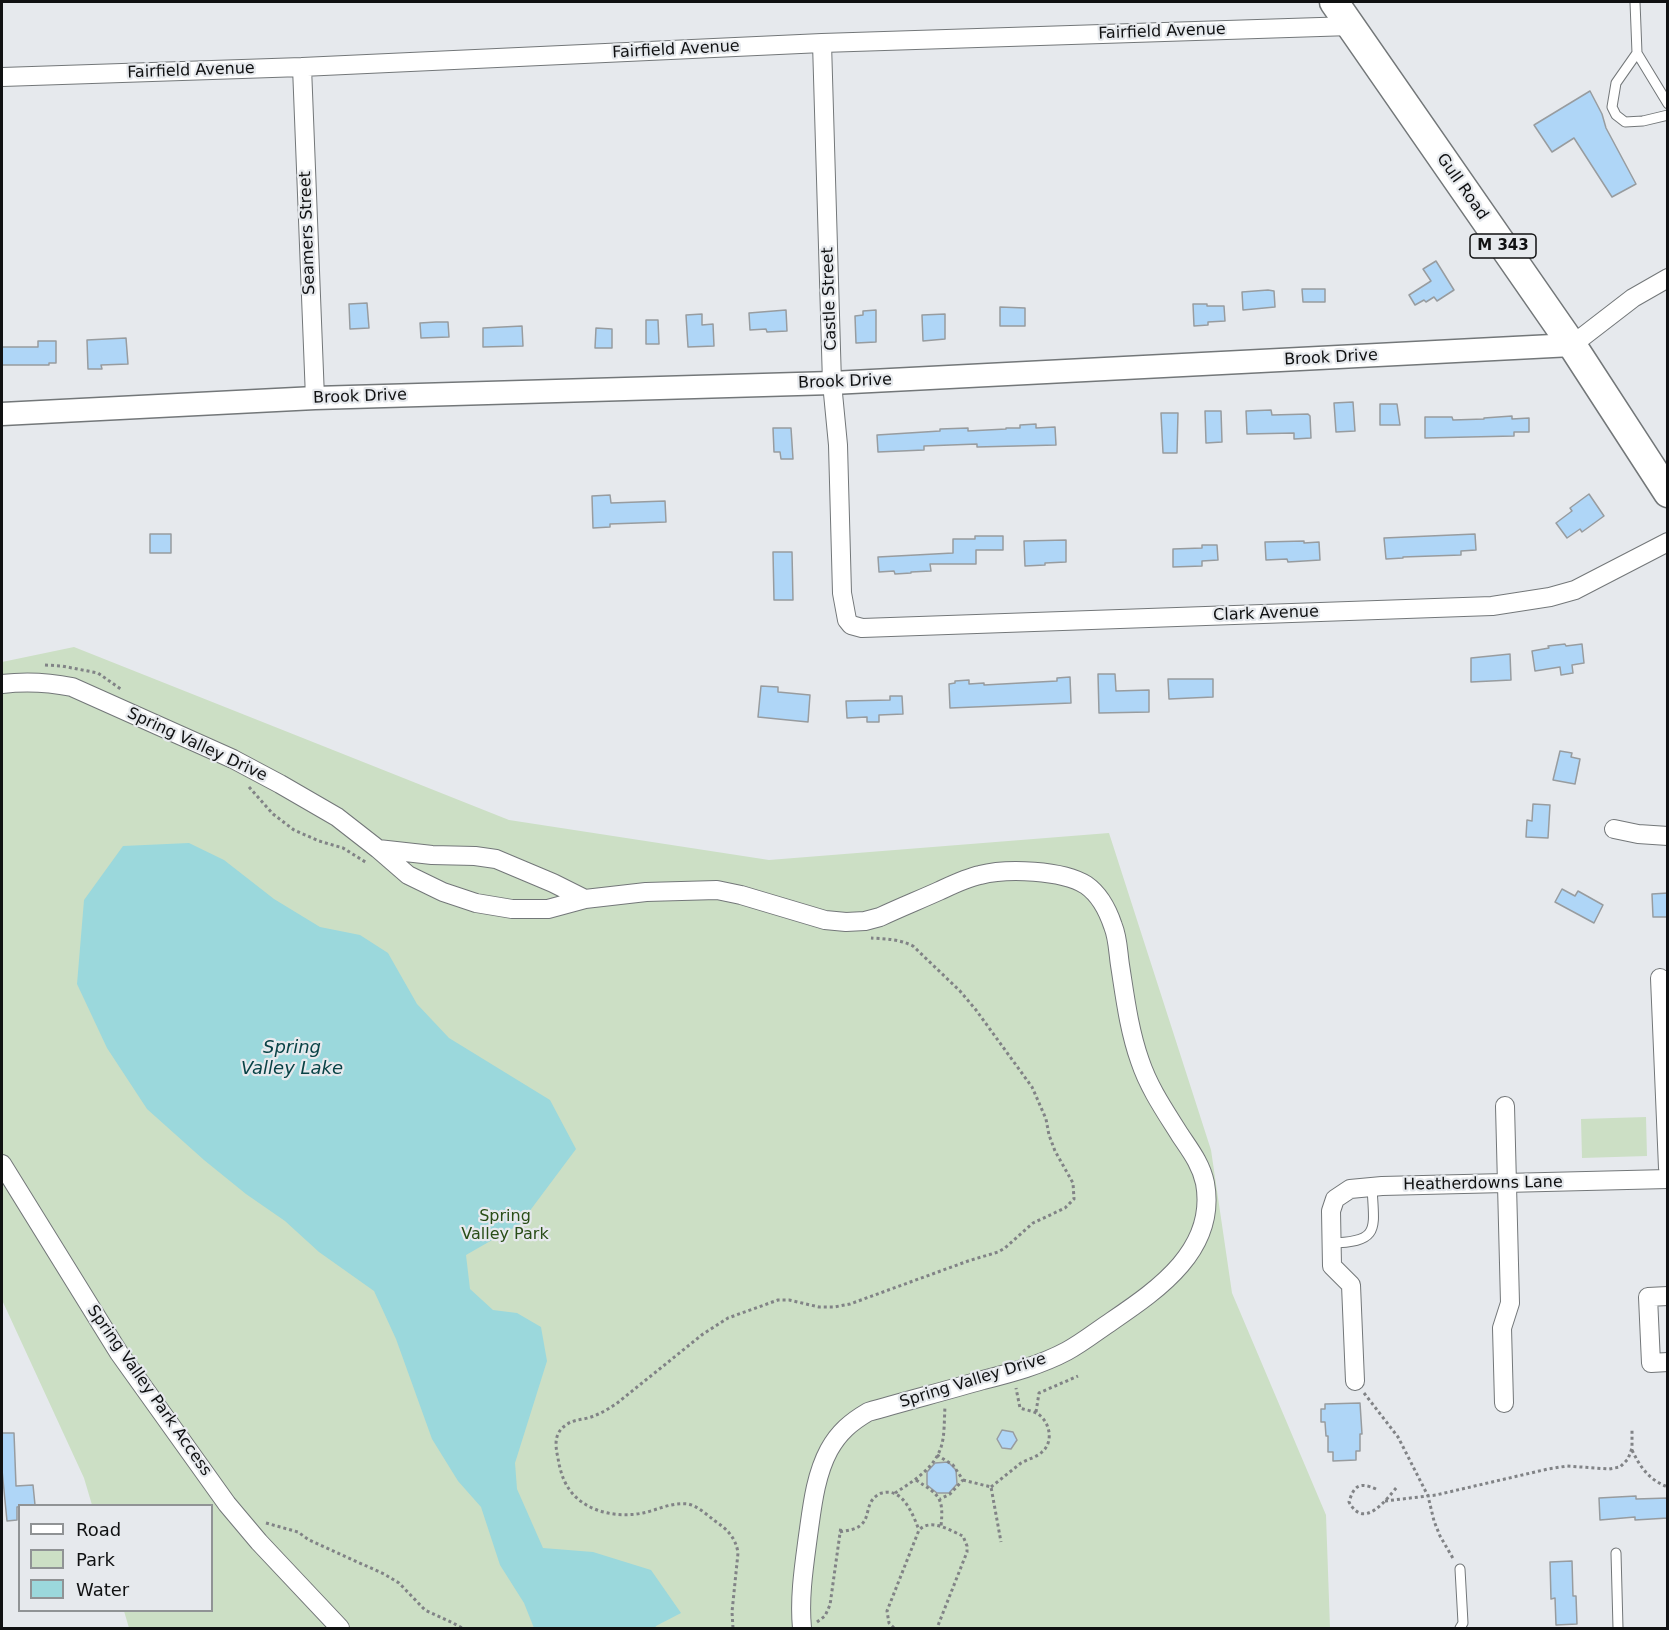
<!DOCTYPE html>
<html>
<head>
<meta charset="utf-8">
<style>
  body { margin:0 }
  #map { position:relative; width:1669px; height:1630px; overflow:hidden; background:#e6e9ed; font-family:"DejaVu Sans",sans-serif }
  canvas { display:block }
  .frame { position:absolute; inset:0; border:3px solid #101112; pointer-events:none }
  .legend { position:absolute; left:18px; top:1504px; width:195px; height:108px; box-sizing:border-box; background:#e6e9ed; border:2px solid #909395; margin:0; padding:8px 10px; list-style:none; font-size:18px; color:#101112 }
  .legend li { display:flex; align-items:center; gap:12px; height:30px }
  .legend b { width:30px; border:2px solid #909395 }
</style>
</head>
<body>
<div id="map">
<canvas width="1669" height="1630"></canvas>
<div class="frame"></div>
<ul class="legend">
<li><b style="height:8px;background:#fff"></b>Road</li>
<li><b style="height:16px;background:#ccdfc5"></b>Park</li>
<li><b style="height:16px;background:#9bd8dc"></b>Water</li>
</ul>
</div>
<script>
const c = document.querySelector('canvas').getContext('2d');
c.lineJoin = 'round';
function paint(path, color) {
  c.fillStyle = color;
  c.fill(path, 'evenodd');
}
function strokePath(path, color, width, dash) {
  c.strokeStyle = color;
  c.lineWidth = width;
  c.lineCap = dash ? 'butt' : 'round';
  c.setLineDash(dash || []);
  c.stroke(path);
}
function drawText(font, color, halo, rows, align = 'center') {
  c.font = font + ' "DejaVu Sans",sans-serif';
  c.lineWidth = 4.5;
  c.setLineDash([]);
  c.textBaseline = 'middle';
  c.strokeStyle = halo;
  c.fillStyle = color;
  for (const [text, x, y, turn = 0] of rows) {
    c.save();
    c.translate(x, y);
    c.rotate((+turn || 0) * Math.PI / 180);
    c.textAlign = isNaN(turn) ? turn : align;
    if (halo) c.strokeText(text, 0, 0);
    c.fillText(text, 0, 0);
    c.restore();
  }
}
paint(new Path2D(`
  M 74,647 L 509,820 L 769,860 L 1109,833 L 1211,1150 L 1232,1293 L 1326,1515 L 1330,1628 L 129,1628 L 124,1611 L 212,1610 L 212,1506 L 92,1505 L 84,1478 L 2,1300 L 2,662 Z
  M 1646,1117 L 1647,1156 L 1582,1158 L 1581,1119 Z`), '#ccdfc5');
paint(new Path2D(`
  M 189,843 L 224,860 L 274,899 L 320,927 L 360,935 L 388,953 L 417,1004 L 449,1038 L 550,1100 L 576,1149 L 520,1224 L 466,1255 L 470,1289 L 493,1310 L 517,1313 L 541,1327 L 547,1361 L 515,1463 L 517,1489 L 543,1548 L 593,1552 L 651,1570 L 681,1613 L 656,1626 L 655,1628 L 534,1628 L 524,1603 L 500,1565 L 481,1507 L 458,1481 L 432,1439 L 396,1339 L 374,1291 L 319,1252 L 285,1221 L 246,1194 L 204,1160 L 147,1109 L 107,1048 L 77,984 L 84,900 L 123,846 Z`), '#9bd8dc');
const building = new Path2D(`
  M 1590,91 L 1602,114 L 1606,128 L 1636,184 L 1612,197 L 1574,138 L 1552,152 L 1534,125 Z
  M 1436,261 L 1454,290 L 1437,301 L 1434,297 L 1426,302 L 1424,300 L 1415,305 L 1409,295 L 1431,281 L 1423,269 Z
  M 1302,289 L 1325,289 L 1325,302 L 1303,302 Z
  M 1268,290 L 1274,291 L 1275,307 L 1243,310 L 1242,292 Z
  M 367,303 L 369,328 L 350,329 L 349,304 Z
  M 1193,304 L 1207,304 L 1207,306 L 1224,306 L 1225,321 L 1208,322 L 1208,325 L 1194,326 Z
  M 1000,307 L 1025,308 L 1025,326 L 1000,326 Z
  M 786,310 L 787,331 L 767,332 L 766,329 L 750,330 L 749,313 Z
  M 876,310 L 876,342 L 856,343 L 855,316 L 863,315 L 863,311 Z
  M 702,314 L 702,325 L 713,324 L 714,346 L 688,347 L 686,315 Z
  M 945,314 L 945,339 L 923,341 L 922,315 Z
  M 646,320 L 658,320 L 659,344 L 646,344 Z
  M 436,322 L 448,322 L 449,337 L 421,338 L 420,323 Z
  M 522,326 L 523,346 L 483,347 L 483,328 Z
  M 596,328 L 612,329 L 612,348 L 595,348 Z
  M 126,338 L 128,364 L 101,365 L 102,369 L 88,369 L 87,340 Z
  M 38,341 L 56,341 L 56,363 L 49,363 L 49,365 L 2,365 L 2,347 L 38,347 Z
  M 1353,402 L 1355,431 L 1336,432 L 1334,403 Z
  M 1380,404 L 1397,404 L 1400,425 L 1380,425 Z
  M 1271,410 L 1272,415 L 1308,414 L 1310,416 L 1311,438 L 1294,439 L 1294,433 L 1247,434 L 1246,411 Z
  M 1205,411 L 1221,411 L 1222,442 L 1206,443 Z
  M 1161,413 L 1178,413 L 1177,453 L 1163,453 Z
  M 1512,416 L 1512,419 L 1529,418 L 1529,432 L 1514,432 L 1514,436 L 1425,438 L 1425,417 L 1452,417 L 1453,420 L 1484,419 L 1484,418 Z
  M 1036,424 L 1036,428 L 1055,427 L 1056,445 L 977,447 L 977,444 L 924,446 L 924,450 L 878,452 L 877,435 L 940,431 L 940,429 L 968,428 L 968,431 L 1006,429 L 1006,428 L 1020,428 L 1020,425 Z
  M 773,428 L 791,428 L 793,459 L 781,459 L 780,452 L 774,452 Z
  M 1589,494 L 1604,516 L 1582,532 L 1580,529 L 1567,538 L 1556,523 L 1572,511 L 1570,508 Z
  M 610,495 L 611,503 L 665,501 L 666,522 L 610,524 L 610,527 L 593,528 L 592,496 Z
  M 150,534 L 171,534 L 171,553 L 150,553 Z
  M 1475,534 L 1476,550 L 1461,551 L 1461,555 L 1403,557 L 1403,558 L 1386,559 L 1384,538 Z
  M 975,536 L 1003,536 L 1003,550 L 976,550 L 976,564 L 930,564 L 931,571 L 911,572 L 911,573 L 895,574 L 894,571 L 879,572 L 878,557 L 953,553 L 953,539 L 975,539 Z
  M 1066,540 L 1066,562 L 1045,563 L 1045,565 L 1025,566 L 1024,541 Z
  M 1304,541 L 1304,543 L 1319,542 L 1320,560 L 1288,562 L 1287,559 L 1266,560 L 1265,542 Z
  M 1202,545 L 1217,545 L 1218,560 L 1202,561 L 1202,566 L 1173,567 L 1173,549 L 1202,548 Z
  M 773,552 L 792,552 L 793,600 L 774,600 Z
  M 1565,644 L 1566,646 L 1582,644 L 1584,663 L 1572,665 L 1573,673 L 1561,675 L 1560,667 L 1535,671 L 1532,651 L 1549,648 L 1548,646 Z
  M 1510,654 L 1511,680 L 1471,682 L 1471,658 Z
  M 1098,674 L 1115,674 L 1116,691 L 1149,690 L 1149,712 L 1099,713 Z
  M 1070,677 L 1071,703 L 950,708 L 949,684 L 955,683 L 955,681 L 969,680 L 969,684 L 984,683 L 984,685 L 1057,681 L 1057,678 Z
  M 1168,679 L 1213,679 L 1213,697 L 1169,699 Z
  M 761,686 L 778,687 L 778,692 L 810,695 L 808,722 L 758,717 Z
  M 890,696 L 902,696 L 903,714 L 879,715 L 879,722 L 867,722 L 867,717 L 847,718 L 846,701 L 890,700 Z
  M 1560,751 L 1572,753 L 1571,757 L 1580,759 L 1575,784 L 1553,780 Z
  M 1533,804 L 1550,805 L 1548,838 L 1526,837 L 1527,820 L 1532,821 Z
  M 1562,889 L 1575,896 L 1578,891 L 1603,905 L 1594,923 L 1555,902 Z
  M 1668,893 L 1668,917 L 1653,917 L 1652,894 Z
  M 1360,1403 L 1362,1434 L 1360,1434 L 1360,1451 L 1356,1451 L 1356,1460 L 1333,1461 L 1333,1452 L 1328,1452 L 1328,1436 L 1326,1436 L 1325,1422 L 1321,1422 L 1321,1409 L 1325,1409 L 1325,1404 Z
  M 1002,1430 L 1013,1432 L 1017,1440 L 1011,1449 L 1002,1448 L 997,1439 Z
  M 2,1433 L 14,1433 L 16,1486 L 33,1485 L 35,1505 L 17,1507 L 17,1520 L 7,1521 L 2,1470 Z
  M 948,1462 L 956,1470 L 957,1484 L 949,1493 L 937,1493 L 927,1485 L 927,1472 L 935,1463 Z
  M 1636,1496 L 1636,1499 L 1668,1498 L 1668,1518 L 1635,1520 L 1635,1517 L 1600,1520 L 1599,1498 Z
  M 1572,1561 L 1573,1596 L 1576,1596 L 1577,1624 L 1556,1625 L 1555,1598 L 1551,1599 L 1550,1562 Z`);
paint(building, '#afd6f7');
strokePath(building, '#989c9f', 1.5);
const service = new Path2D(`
  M 1635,2 L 1637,53 L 1668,104
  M 1637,53 L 1616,83 L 1612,107 L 1616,115 L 1625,122 L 1643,121 L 1668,115
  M 1331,1243 C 1381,1242 1374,1229 1372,1187
  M 1616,1553 L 1618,1628
  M 1460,1628 L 1463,1623 L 1460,1569`);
const minor = new Path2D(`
  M 822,43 L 832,383 L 838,445 L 842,593 L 847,620 L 851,625 L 862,628 L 1492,606 L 1550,597 L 1575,590 L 1668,542
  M 302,67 L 315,398
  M 2,77 L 302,67 L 822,43 L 1351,26
  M 1572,345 L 1633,298 L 1668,278
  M 2,684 C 27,681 47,682 72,687 L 233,759 L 280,784 L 337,817 L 378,849 L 408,875 L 443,892 L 476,903 L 512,909 L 548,909 L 585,899 L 646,892 L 717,890 L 741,895 L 825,920 L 846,922 L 865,921 L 880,917 C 899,908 919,900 939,891 C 952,885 966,878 980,875 C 1007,868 1062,870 1086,885 C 1099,894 1108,911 1113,926 C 1118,938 1118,952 1120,965 C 1125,997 1129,1030 1140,1061 C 1149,1088 1165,1111 1180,1135 C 1190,1150 1201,1164 1205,1183 C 1217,1249 1159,1289 1112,1321 C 1097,1331 1082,1343 1067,1351 C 1041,1365 1011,1373 983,1380 C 945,1391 906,1401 868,1412 C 851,1422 839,1432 829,1450 C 815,1476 812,1508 808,1536 C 804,1566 799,1598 802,1628
  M 1614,829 L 1638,834 L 1668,836
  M 378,849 L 432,855 L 475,856 L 496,859 L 553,883 L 585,899
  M 1660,978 L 1668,1168
  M 2,1164 L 119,1353 L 227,1504 L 259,1542 L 340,1628
  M 1668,1296 L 1648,1297 L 1651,1363 L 1668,1362
  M 1355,1381 L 1351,1285 L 1332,1266 L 1331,1211 L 1335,1199 L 1350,1189 L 1382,1186 L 1668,1179
  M 1504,1403 L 1502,1328 L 1510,1303 L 1505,1106`);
const tertiary = new Path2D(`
  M 2,414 L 315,398 L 832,383 L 1572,345`);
const primary = new Path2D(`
  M 1334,2 L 1572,345 L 1668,493`);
strokePath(service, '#737779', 11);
strokePath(minor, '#737779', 20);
strokePath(tertiary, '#737779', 25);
strokePath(primary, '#737779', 31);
strokePath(new Path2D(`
  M 45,665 L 62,666 L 98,673 L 122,690
  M 249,787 L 273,814 L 294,830 L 319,841 L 343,848 L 367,863
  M 1364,1393 L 1398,1437 L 1428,1496 L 1434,1521 L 1440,1536 L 1454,1560
  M 1036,1412 L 1039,1393 L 1078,1376
  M 1632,1450 C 1640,1467 1649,1480 1668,1487
  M 937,1455 L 953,1465 L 963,1480 L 950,1494 L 940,1499
  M 916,1480 C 939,1495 944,1497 941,1526
  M 963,1480 L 991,1487 L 1001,1542
  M 991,1487 C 1001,1479 1011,1471 1021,1463 C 1028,1459 1037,1457 1042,1452 C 1054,1442 1050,1422 1038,1414 C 1033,1411 1026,1410 1020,1408 L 1016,1388
  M 1376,1489 C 1360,1482 1354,1485 1349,1502 C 1364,1530 1385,1501 1397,1487
  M 895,1493 C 912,1482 932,1470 940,1450 C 945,1438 944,1421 945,1407
  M 1385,1501 L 1436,1495 L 1548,1469 L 1567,1466 L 1609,1469 L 1620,1467 L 1628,1459 L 1632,1448 L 1632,1429
  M 266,1523 L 298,1532 L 309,1540 L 384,1574 L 399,1583 L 425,1610 L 453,1623 L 462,1628
  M 840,1532 C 848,1530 856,1530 862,1524 C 868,1518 867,1509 871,1502 C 873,1498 878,1494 882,1493 C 903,1487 913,1515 919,1530
  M 817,1622 L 825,1616 L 830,1605 L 841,1526
  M 733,1628 L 732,1612 L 738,1553 C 736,1538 727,1529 715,1521 C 707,1515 698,1506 688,1504 C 672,1502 657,1510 643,1513 C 613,1519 577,1510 564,1480 C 561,1473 559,1465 558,1458 C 555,1445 554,1433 566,1425 C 572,1420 580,1420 588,1418 C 598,1415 607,1410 616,1404 L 703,1334 L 728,1318 L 778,1300 L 789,1300 L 819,1307 L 834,1307 L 850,1304 L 968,1261 L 998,1252 L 1005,1248 L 1033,1223 L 1065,1208 L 1074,1199 L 1073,1183 L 1055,1151 L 1049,1135 L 1046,1119 L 1032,1087 L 976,1010 L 960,991 L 913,946 C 899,939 886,939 871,938
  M 894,1628 L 889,1623 L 887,1611 L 919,1530 C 931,1518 949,1530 963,1536 L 967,1546 L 967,1552 L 937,1628`), '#818386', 3, [3, 3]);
strokePath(service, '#fff', 9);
strokePath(minor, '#fff', 18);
strokePath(tertiary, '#fff', 22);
strokePath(primary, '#fff', 28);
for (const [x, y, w] of [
  [1503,246,66]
]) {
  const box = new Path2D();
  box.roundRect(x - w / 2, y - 12, w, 24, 4.5);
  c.fillStyle = '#e6e9ed';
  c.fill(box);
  strokePath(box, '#101112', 1.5);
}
drawText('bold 15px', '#101112', null, [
  ["M 343",1503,246]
]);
drawText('16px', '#101112', '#e6e9ed', [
  ["Fairfield Avenue",1162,32,-2],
  ["Fairfield Avenue",676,50,-3],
  ["Fairfield Avenue",191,71,-2],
  ["Gull Road",1462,187,55],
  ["Seamers Street",308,233,-92],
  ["Castle Street",830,299,-92],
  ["Brook Drive",1331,358,-3],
  ["Brook Drive",845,382,-2],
  ["Brook Drive",360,397,-2],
  ["Clark Avenue",1266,614,-2],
  ["Spring Valley Drive",197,745,25],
  ["Heatherdowns Lane",1483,1184,-1],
  ["Spring Valley Drive",973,1381,-17],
  ["Spring Valley Park Access",149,1391,55]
]);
drawText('16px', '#294d17', '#e6e9ed', [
  ["Spring",505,1217],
  ["Valley Park",505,1235]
]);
drawText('italic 18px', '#084246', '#e6e9ed', [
  ["Spring",292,1048],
  ["Valley Lake",292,1069]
]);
</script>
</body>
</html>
